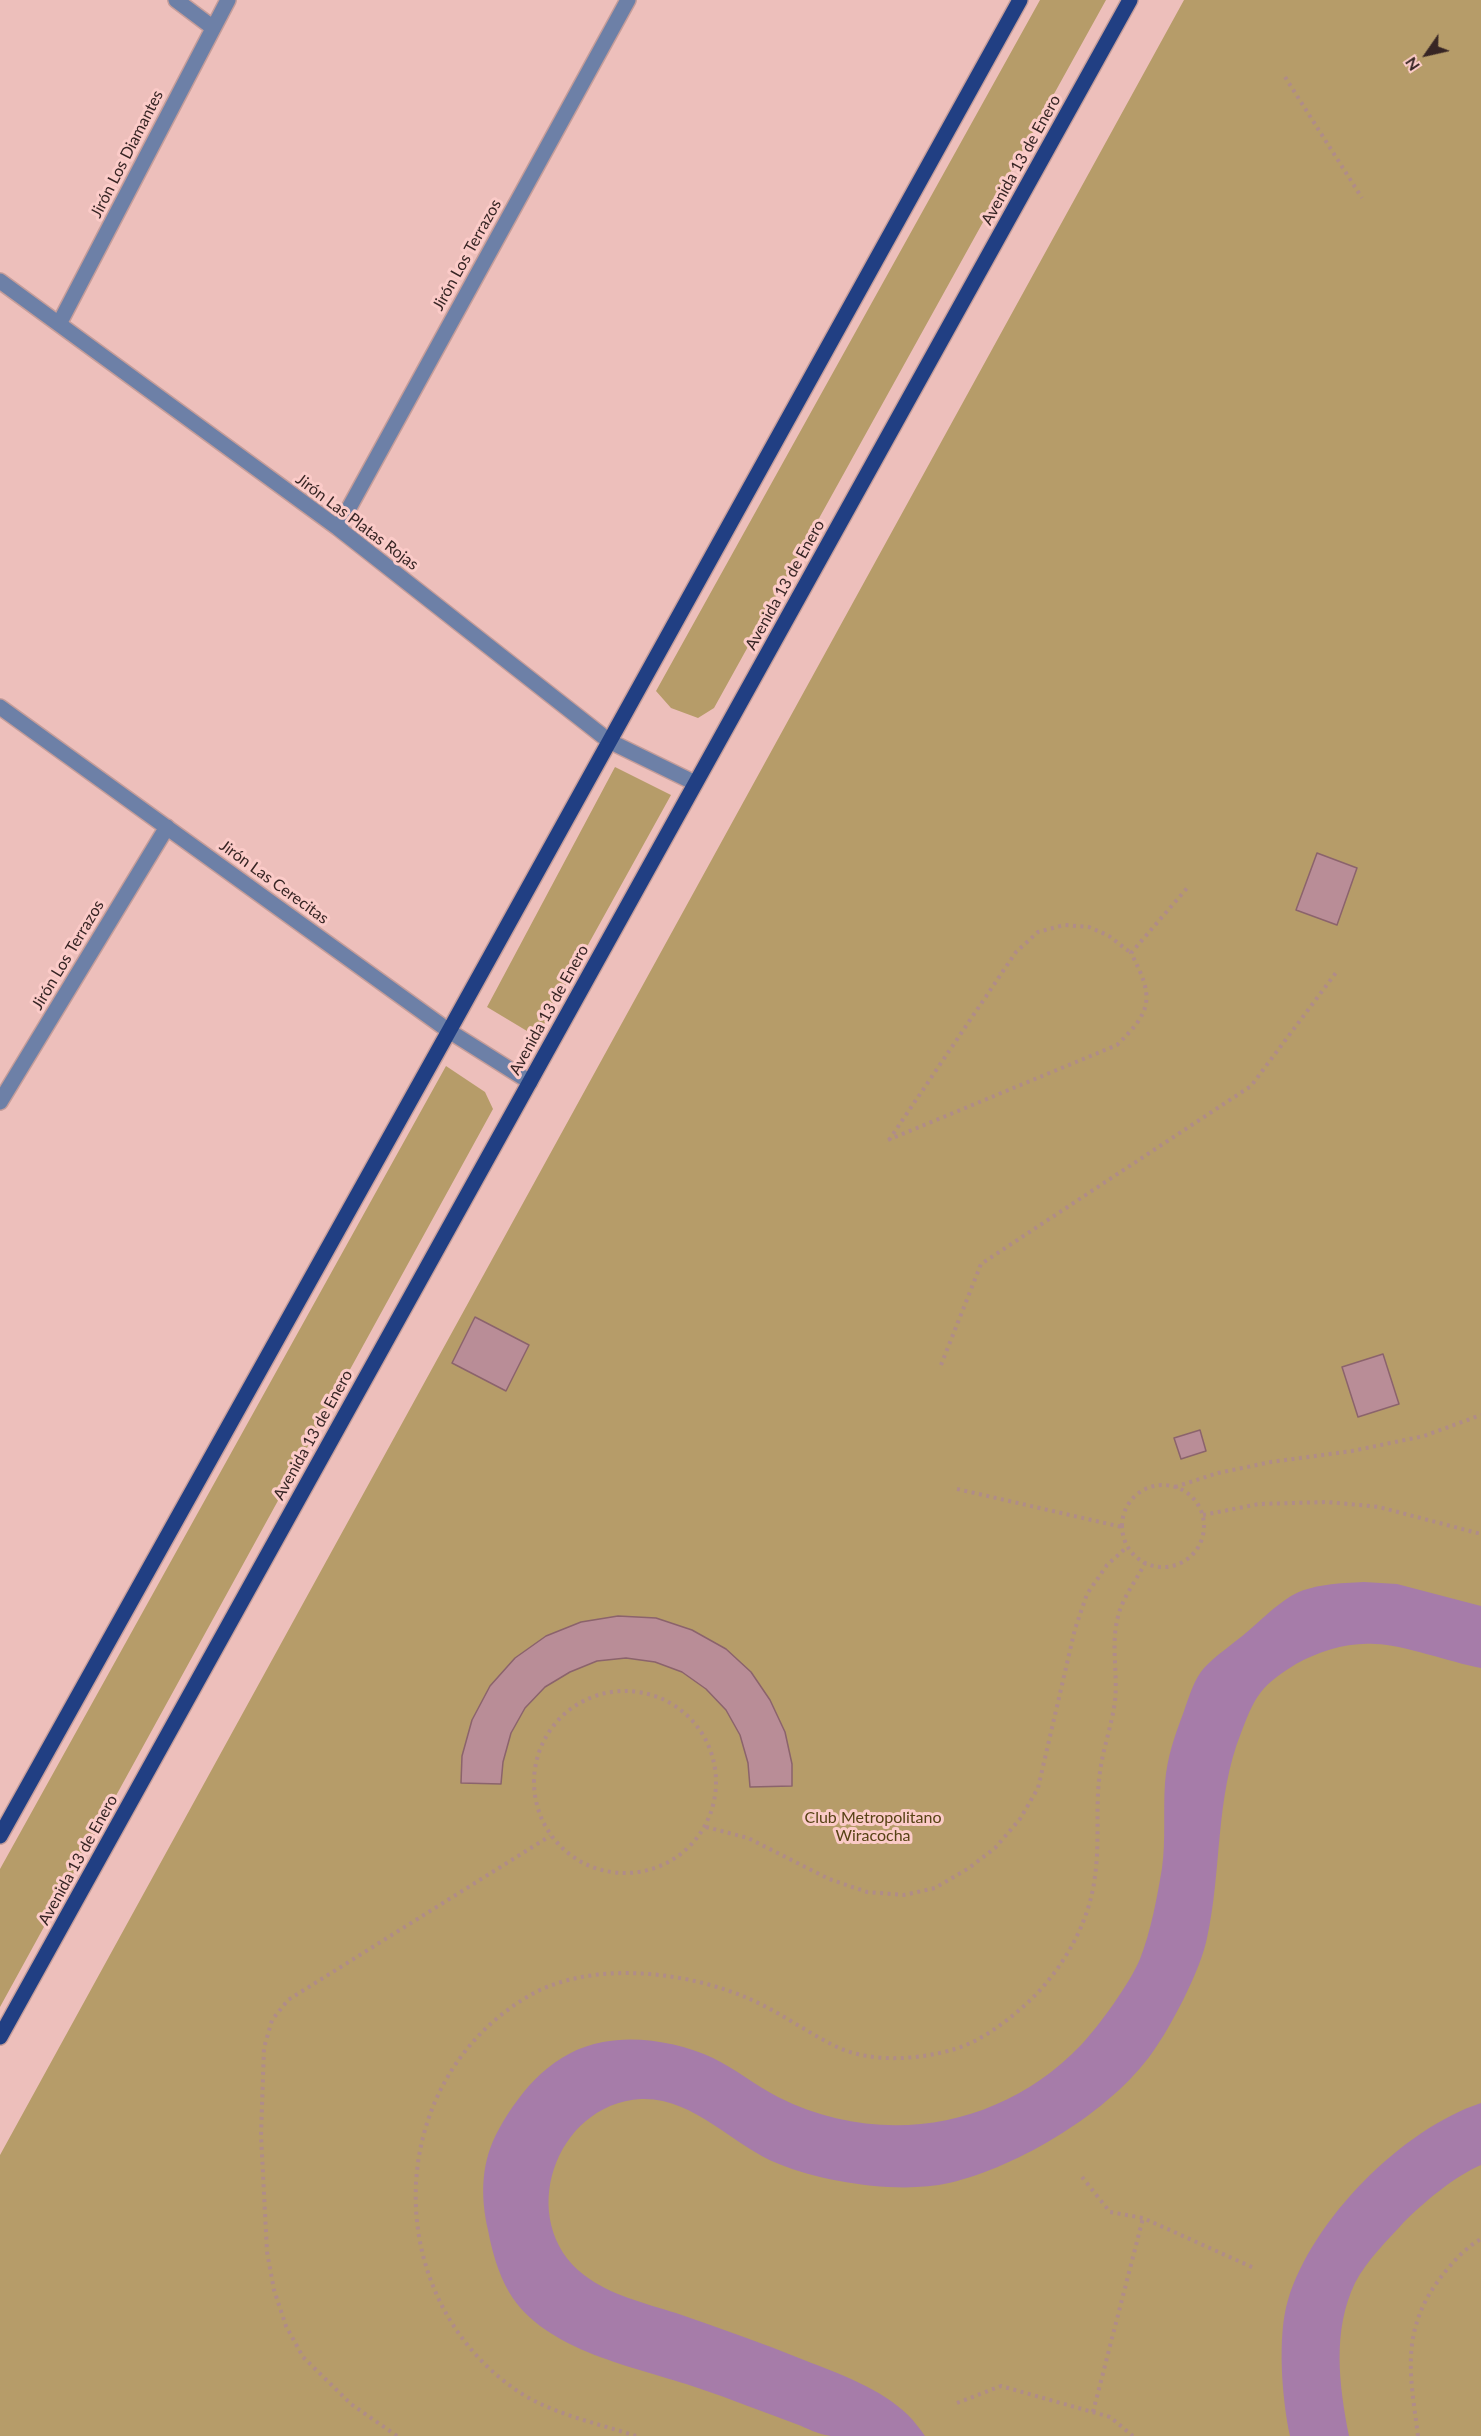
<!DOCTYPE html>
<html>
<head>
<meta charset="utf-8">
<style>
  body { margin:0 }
  #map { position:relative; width:1481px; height:2436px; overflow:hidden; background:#edbfbb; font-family:Lato,sans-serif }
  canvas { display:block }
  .north { position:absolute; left:1397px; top:24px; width:60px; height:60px; -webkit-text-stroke:4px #fbcbc8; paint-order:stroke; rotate:236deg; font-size:16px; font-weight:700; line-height:24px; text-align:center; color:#372524 }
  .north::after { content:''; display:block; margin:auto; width:21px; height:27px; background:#372524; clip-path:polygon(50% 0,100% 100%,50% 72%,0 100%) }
</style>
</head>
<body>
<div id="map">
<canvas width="1481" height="2436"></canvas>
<div class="north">N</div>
</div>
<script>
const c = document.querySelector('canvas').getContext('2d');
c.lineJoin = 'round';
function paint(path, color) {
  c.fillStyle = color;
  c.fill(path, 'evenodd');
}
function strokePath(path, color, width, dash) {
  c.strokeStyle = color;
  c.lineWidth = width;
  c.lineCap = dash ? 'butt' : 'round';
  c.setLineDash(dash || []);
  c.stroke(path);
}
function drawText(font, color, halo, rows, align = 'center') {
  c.font = font + ' Lato,sans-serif';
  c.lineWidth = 6;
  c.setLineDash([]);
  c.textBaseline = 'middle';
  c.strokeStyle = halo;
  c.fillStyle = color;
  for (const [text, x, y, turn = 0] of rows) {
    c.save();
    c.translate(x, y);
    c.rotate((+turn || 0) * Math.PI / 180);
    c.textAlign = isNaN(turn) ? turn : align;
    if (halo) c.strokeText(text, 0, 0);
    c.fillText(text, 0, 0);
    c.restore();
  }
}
paint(new Path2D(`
  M 1040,0 L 1106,0 L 714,708 L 698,718 L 671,708 L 656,691 Z
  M 1184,0 L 1481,0 L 1481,2436 L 0,2436 L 0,2155 Z
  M 615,767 L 671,795 L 537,1037 L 487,1007 Z
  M 446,1066 L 485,1092 L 493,1109 L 0,2007 L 0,1869 Z`), '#b69c69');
paint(new Path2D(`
  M 1364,1582 L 1397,1584 L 1481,1606 L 1481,1668 C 1449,1662 1405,1645 1375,1644 C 1348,1642 1319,1651 1296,1664 C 1285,1671 1269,1681 1261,1692 C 1252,1703 1246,1720 1241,1733 C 1215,1798 1222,1870 1207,1938 C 1201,1969 1171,2027 1152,2053 C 1111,2111 1019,2167 949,2183 C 901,2194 825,2183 779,2164 C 733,2146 694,2097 641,2099 C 554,2104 515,2222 584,2275 C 610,2295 644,2303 676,2313 C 719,2328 762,2343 804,2360 C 840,2374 880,2388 908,2415 C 914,2421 920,2429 925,2436 C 895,2436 861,2436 831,2436 C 819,2435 807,2428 796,2424 C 763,2412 731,2399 698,2388 C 638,2367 544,2352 509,2292 C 498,2273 492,2251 488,2230 C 480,2195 481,2161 499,2129 C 522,2088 554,2051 603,2042 C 637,2035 682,2043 713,2058 C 736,2069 756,2086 778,2097 C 881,2149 1002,2128 1081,2045 C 1099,2026 1130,1983 1140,1959 C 1151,1931 1157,1898 1162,1868 C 1166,1840 1163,1811 1165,1783 C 1167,1757 1175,1735 1184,1711 C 1189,1697 1194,1679 1204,1668 C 1216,1655 1233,1644 1247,1632 C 1261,1620 1275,1606 1291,1596 C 1311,1584 1341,1583 1364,1582 Z
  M 1481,2103 L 1481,2165 C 1455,2176 1424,2202 1404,2222 C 1387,2241 1367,2260 1355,2283 C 1332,2331 1339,2385 1349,2436 L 1290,2436 C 1282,2399 1277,2336 1288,2300 C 1312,2220 1402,2129 1481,2103 Z`), '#a67ca9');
const building = new Path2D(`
  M 1317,853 L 1357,868 L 1337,925 L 1296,910 Z
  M 475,1317 L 529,1345 L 506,1391 L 452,1363 Z
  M 1383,1354 L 1399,1404 L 1358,1417 L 1342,1367 Z
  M 1200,1430 L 1206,1451 L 1181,1459 L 1174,1438 Z
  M 618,1616 L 656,1618 L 692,1630 L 726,1649 L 751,1672 L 770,1700 L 785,1732 L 792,1764 L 792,1786 L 750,1787 L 748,1763 L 740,1735 L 726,1710 L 706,1689 L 682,1672 L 655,1662 L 626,1658 L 597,1661 L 570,1672 L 545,1687 L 525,1708 L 511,1733 L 503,1762 L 501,1784 L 461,1783 L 462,1756 L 472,1720 L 490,1686 L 515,1658 L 546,1636 L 581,1622 Z`);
paint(building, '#b98d97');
strokePath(building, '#8b636c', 1.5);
const minor = new Path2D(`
  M 176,0 L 212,27
  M 0,281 L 338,528 L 609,741 L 695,783
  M 59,324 L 228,0
  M 338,528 L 628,0
  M 0,707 L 449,1031 L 530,1082
  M 0,1102 L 167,827`);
const major = new Path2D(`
  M 0,1836 L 449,1031 L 1020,0
  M 0,2037 L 1130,0`);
strokePath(minor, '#c59d9a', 18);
strokePath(major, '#c59d9a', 18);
strokePath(new Path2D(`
  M 1285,77 L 1362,198
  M 888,1140 L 1117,1045 C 1153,1010 1154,997 1131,953 L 1188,887
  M 889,1140 L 1016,952 L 1038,932 L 1064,925 L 1089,927 L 1109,936 L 1131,953
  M 941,1365 L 981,1264 L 1251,1086 L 1338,970
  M1122 1526a41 41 0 1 1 82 0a41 41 0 1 1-82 0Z
  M 1175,1487 L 1218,1473 L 1271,1462 L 1352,1451 L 1424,1436 L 1481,1415
  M 957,1489 L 1122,1527
  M 1203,1515 L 1259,1504 L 1328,1502 L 1379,1507 L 1481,1534
  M534 1782a91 91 0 1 1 182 0a91 91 0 1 1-182 0Z
  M 706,1827 L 748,1838 L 829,1879 L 867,1892 L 904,1895 L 935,1888 L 969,1868 L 995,1848 L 1020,1819 L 1038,1788 L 1075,1629 L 1087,1594 L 1107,1565 L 1127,1547
  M 1082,2177 L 1110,2212 L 1143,2218 L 1254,2268
  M 957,2403 L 1001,2386 L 1110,2417 L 1133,2436
  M 1093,2412 L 1143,2218
  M 397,2436 L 351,2404 L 303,2357 L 286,2326 L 274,2290 L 267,2252 L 261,2135 L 264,2048 L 272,2020 L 288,2000 L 550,1836
  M 636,2436 C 597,2423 551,2414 516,2390 C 379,2295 382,2084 527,1997 C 590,1959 688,1971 752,2000 C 781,2013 808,2033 837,2047 C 871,2063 919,2060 955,2049 C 978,2042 999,2027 1017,2012 C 1057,1979 1089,1928 1095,1876 C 1100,1842 1095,1806 1100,1772 C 1103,1748 1112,1725 1115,1701 C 1118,1672 1110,1642 1119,1613 C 1124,1596 1137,1579 1145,1563
  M 1418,2436 C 1410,2374 1400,2331 1441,2277 C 1452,2263 1465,2248 1481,2239`), '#b08c89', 4, [3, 4.5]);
strokePath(minor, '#6d80a7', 15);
strokePath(major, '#213f83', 15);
drawText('16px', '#372524', '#fbcbc8', [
  ["Jirón Los Diamantes",127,154,-63],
  ["Avenida 13 de Enero",1021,160,-61],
  ["Jirón Los Terrazos",467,255,-61],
  ["Jirón Las Platas Rojas",357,522,37],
  ["Avenida 13 de Enero",785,585,-61],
  ["Jirón Las Cerecitas",274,882,36],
  ["Jirón Los Terrazos",68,955,-59],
  ["Avenida 13 de Enero",549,1010,-61],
  ["Avenida 13 de Enero",313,1435,-61],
  ["Avenida 13 de Enero",78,1860,-61]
]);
drawText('16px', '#574215', '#fbcbc8', [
  ["Club Metropolitano",873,1818],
  ["Wiracocha",873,1836]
]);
</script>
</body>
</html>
